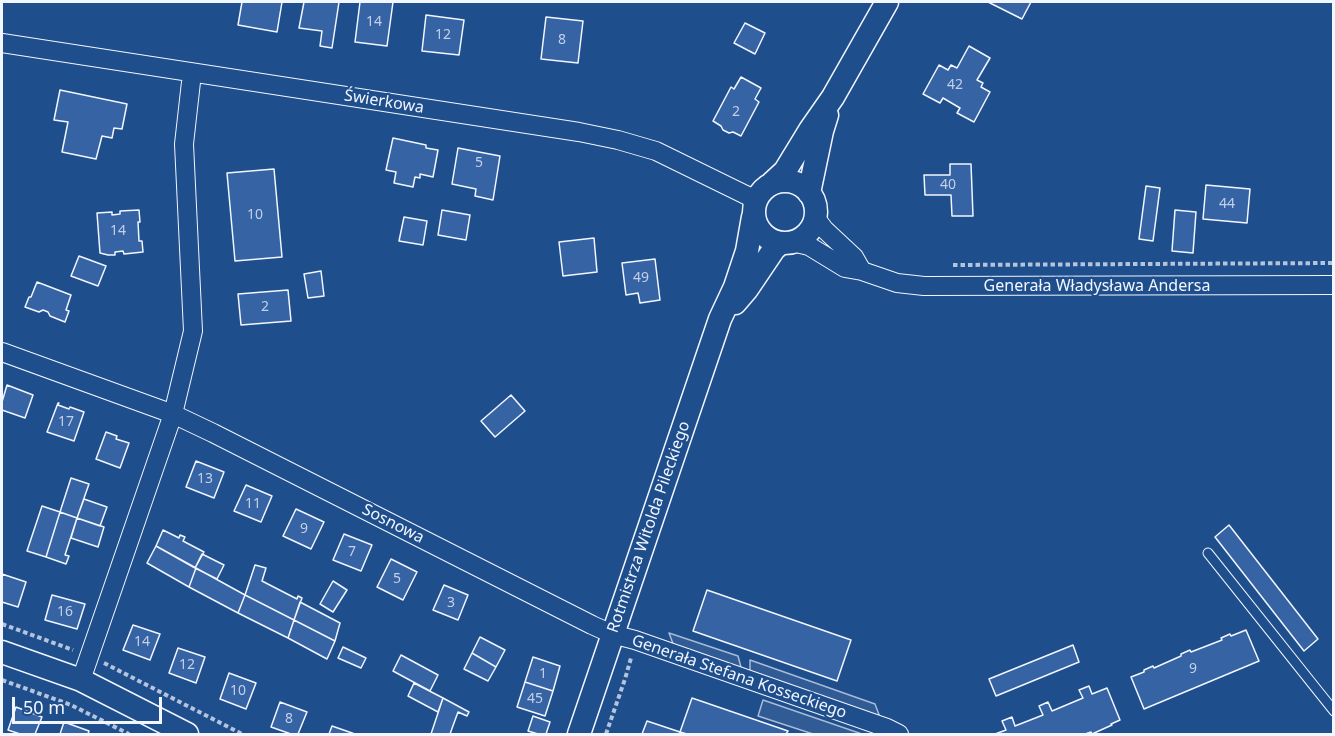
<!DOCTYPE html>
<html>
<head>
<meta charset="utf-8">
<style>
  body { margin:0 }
  #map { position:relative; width:1335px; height:736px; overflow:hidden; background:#1f4e8c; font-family:"Noto Sans",sans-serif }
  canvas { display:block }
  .frame { position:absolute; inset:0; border:3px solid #f2f6ff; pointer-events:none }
  .scale { position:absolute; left:12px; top:697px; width:150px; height:27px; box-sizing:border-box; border:3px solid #f2f6ff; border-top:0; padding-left:8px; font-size:18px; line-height:21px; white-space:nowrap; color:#f2f6ff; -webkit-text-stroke:4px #1f4e8c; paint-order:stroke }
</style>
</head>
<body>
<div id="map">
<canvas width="1335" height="736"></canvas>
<div class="frame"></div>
<div class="scale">50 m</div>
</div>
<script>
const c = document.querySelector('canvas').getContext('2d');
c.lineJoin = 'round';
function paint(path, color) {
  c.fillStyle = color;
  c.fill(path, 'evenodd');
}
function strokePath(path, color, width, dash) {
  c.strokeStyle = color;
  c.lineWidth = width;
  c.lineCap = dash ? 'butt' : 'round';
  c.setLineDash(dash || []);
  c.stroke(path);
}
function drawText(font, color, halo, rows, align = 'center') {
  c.font = font + ' "Noto Sans",sans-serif';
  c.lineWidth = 4.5;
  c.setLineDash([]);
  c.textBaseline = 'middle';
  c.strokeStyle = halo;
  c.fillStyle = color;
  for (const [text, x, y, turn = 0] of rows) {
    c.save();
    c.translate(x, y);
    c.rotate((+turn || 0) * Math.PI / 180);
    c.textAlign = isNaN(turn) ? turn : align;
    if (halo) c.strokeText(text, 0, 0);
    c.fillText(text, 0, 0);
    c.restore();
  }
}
const built = new Path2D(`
  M 669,633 L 738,656 L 742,671 L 675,649 Z
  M 750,660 L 875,704 L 881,720 L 750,674 Z
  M 763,700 L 862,734 L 813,734 L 758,716 Z`);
paint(built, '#305b95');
strokePath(built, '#a8bbd7', 1.5);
const building = new Path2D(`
  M 242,2 L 282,2 L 277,32 L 238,25 Z
  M 304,2 L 339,2 L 332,48 L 320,46 L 322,31 L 299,28 Z
  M 360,2 L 393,2 L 387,46 L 355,42 Z
  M 988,2 L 1031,2 L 1022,19 Z
  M 426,15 L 464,20 L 459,55 L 422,51 Z
  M 546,17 L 583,21 L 578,63 L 541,59 Z
  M 745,23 L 765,33 L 755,54 L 734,43 Z
  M 969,46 L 990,58 L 977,80 L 983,83 L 981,87 L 990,92 L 974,122 L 957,113 L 960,108 L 943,98 L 940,103 L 923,94 L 939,65 L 948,70 L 951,65 L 957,68 Z
  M 741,77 L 761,88 L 755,99 L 759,102 L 741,136 L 733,132 L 729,133 L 723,130 L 721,126 L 713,121 L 731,87 L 734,89 Z
  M 60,90 L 127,104 L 122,129 L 114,128 L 112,138 L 102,136 L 96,159 L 62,152 L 68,122 L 54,120 Z
  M 393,138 L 426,145 L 426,148 L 438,150 L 433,177 L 420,174 L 420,178 L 415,177 L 413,187 L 394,183 L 396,172 L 386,170 Z
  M 458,148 L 500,156 L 493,200 L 475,196 L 476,189 L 452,184 Z
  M 950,164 L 971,164 L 973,216 L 952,216 L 951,195 L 925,195 L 924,175 L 950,175 Z
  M 274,169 L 282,257 L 235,261 L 227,173 Z
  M 1206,185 L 1250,189 L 1247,223 L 1203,219 Z
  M 1146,186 L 1160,188 L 1153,241 L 1139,239 Z
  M 139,210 L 140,222 L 138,222 L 139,241 L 142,241 L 143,252 L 124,254 L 123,251 L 115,252 L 115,255 L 108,255 L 100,253 L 97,213 L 112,212 L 112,215 L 120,214 L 120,211 Z
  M 442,210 L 470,215 L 466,240 L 438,235 Z
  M 1175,210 L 1196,212 L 1193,253 L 1172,251 Z
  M 404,217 L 427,221 L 423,245 L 399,241 Z
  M 594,238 L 597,272 L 563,276 L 559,242 Z
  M 79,256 L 106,266 L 98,286 L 71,276 Z
  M 655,259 L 660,300 L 640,303 L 638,293 L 626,295 L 622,263 Z
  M 321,271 L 324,296 L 308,298 L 304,274 Z
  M 37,282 L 71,295 L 66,310 L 69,311 L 65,322 L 50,316 L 48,312 L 43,310 L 39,312 L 25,307 L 29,297 L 31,297 Z
  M 288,290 L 291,321 L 241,325 L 238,294 Z
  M 7,385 L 33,395 L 25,418 L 2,410 L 2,402 Z
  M 511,395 L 525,411 L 495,437 L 481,421 Z
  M 58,403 L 59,403 L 58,405 L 69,409 L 70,407 L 84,412 L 74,441 L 47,432 Z
  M 106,432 L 117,436 L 116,439 L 129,443 L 120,468 L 96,459 Z
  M 196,461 L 224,472 L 214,498 L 186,487 Z
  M 71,478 L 89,484 L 77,518 L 60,512 Z
  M 246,485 L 272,496 L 261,522 L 234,511 Z
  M 84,499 L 107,507 L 100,526 L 77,518 Z
  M 42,506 L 60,512 L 46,557 L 27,551 Z
  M 296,509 L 324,522 L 311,549 L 283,536 Z
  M 60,512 L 77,518 L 65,555 L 69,556 L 66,564 L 46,557 Z
  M 77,518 L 104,527 L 98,547 L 71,538 Z
  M 1229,525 L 1318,639 L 1304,651 L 1215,537 Z
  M 163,530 L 179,538 L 180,535 L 185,537 L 183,541 L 204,552 L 195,568 L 156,546 Z
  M 344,534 L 372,545 L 361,571 L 333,560 Z
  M 156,546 L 196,568 L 189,587 L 147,563 Z
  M 202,554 L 224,565 L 217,579 L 195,568 Z
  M 391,559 L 417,572 L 403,600 L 377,587 Z
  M 255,565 L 266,568 L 262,581 L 297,599 L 298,596 L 302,598 L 294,620 L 245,595 Z
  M 196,568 L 245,595 L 238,613 L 189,587 Z
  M 2,574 L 26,582 L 18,607 L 2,602 Z
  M 333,581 L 347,590 L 333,612 L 320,604 Z
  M 444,585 L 468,595 L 458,620 L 433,610 Z
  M 707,590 L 851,640 L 837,681 L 693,631 Z
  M 52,595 L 85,604 L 77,629 L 45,620 Z
  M 245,595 L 294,620 L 288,638 L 238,613 Z
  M 300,602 L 340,623 L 335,641 L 294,620 Z
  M 294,620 L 335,641 L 327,659 L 288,638 Z
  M 133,625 L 160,634 L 150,660 L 123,650 Z
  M 1246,630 L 1259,661 L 1144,709 L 1131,677 L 1144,672 L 1144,670 L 1153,666 L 1154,668 L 1181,656 L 1181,654 L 1190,650 L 1191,652 L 1222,640 L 1221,638 L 1230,634 L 1231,636 Z
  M 480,637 L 505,650 L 496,667 L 472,653 Z
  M 1073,645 L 1079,662 L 996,696 L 989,679 Z
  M 343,647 L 366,658 L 361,668 L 338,658 Z
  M 178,648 L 205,657 L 196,683 L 169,673 Z
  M 472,653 L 496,667 L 488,681 L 464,669 Z
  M 401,655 L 438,675 L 430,691 L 393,671 Z
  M 533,657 L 560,666 L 553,691 L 525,682 Z
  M 229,673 L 256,683 L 246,709 L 220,699 Z
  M 525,682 L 553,691 L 545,716 L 517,707 Z
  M 414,683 L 443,698 L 438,712 L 408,696 Z
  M 1089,686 L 1092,694 L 1107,688 L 1120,720 L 1111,724 L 1112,725 L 1092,734 L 1091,732 L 1085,734 L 995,734 L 1006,730 L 1002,721 L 1012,717 L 1015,726 L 1043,715 L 1039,706 L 1048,702 L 1052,711 L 1083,698 L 1079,690 Z
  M 443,698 L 469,712 L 467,716 L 458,712 L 450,734 L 431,734 Z
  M 692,698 L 788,731 L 786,734 L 687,734 L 680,732 Z
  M 280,702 L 307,712 L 298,734 L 291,734 L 271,727 Z
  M 16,707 L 42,717 L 35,734 L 20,734 L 8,730 Z
  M 533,716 L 550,722 L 546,734 L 538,734 L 528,731 Z
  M 647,721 L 680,732 L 679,734 L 642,734 Z
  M 64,722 L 89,731 L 88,734 L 60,734 Z
  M 332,726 L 355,734 L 329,734 Z`);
paint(building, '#3563a3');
strokePath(building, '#f2f6ff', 1.5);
const service = new Path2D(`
  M 1208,553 L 1334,711`);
const minor = new Path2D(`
  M 2,43 L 579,132 L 618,140 L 656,151 L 756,200
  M 815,217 L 824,229 L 854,257 L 862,271
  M 792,242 L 809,246 L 845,268 L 862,271 L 897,283 L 924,286 L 1334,285
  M 2,352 L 173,414 L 213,433 L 592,625 L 612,634 L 635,640 L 887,728 L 899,734
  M 81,680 L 173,414 L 193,331 L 184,144 L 192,73`);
const tertiary = new Path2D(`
  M754 212a31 31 0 1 1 62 0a31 31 0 1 1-62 0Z
  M 772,183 L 785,171 L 810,130 L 833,97 L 887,2
  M 809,193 L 822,131 L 827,115
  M 735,303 L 747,289 L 774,249 L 781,243
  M 2,652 L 81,680 L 187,734
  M 579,734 L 720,319 L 735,287 L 747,251 L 753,217`);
strokePath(service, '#f2f6ff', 11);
strokePath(minor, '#f2f6ff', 20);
strokePath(tertiary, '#f2f6ff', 25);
strokePath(new Path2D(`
  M 953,265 L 1334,263
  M 2,624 L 73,650
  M 104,663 L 242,734
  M 2,680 L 71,705 L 129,734
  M 606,734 L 625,679 L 631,658`), '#b3c4dc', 4, [4.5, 3]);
strokePath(service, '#1f4e8c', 9);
strokePath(minor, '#1f4e8c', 18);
strokePath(tertiary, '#1f4e8c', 22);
drawText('14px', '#c3d1e8', null, [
  ["14",374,22],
  ["12",443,35],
  ["8",562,40],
  ["42",955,85],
  ["2",736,112],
  ["5",479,163],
  ["40",948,185],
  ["44",1227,204],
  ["10",255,215],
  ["14",118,231],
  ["49",641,278],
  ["2",265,307],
  ["17",66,422],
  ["13",205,479],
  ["11",253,504],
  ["9",304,529],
  ["7",352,552],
  ["5",397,579],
  ["3",451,603],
  ["16",65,612],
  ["14",142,642],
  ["12",187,665],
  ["9",1193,669],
  ["1",543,674],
  ["10",238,691],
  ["45",535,699],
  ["8",289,719]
]);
drawText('16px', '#f2f6ff', '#1f4e8c', [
  ["Świerkowa",384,102,9],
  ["Generała Władysława Andersa",1097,286],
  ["Sosnowa",393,524,27],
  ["Rotmistrza Witolda Pileckiego",649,527,-71],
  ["Generała Stefana Kosseckiego",739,677,19]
]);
</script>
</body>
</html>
